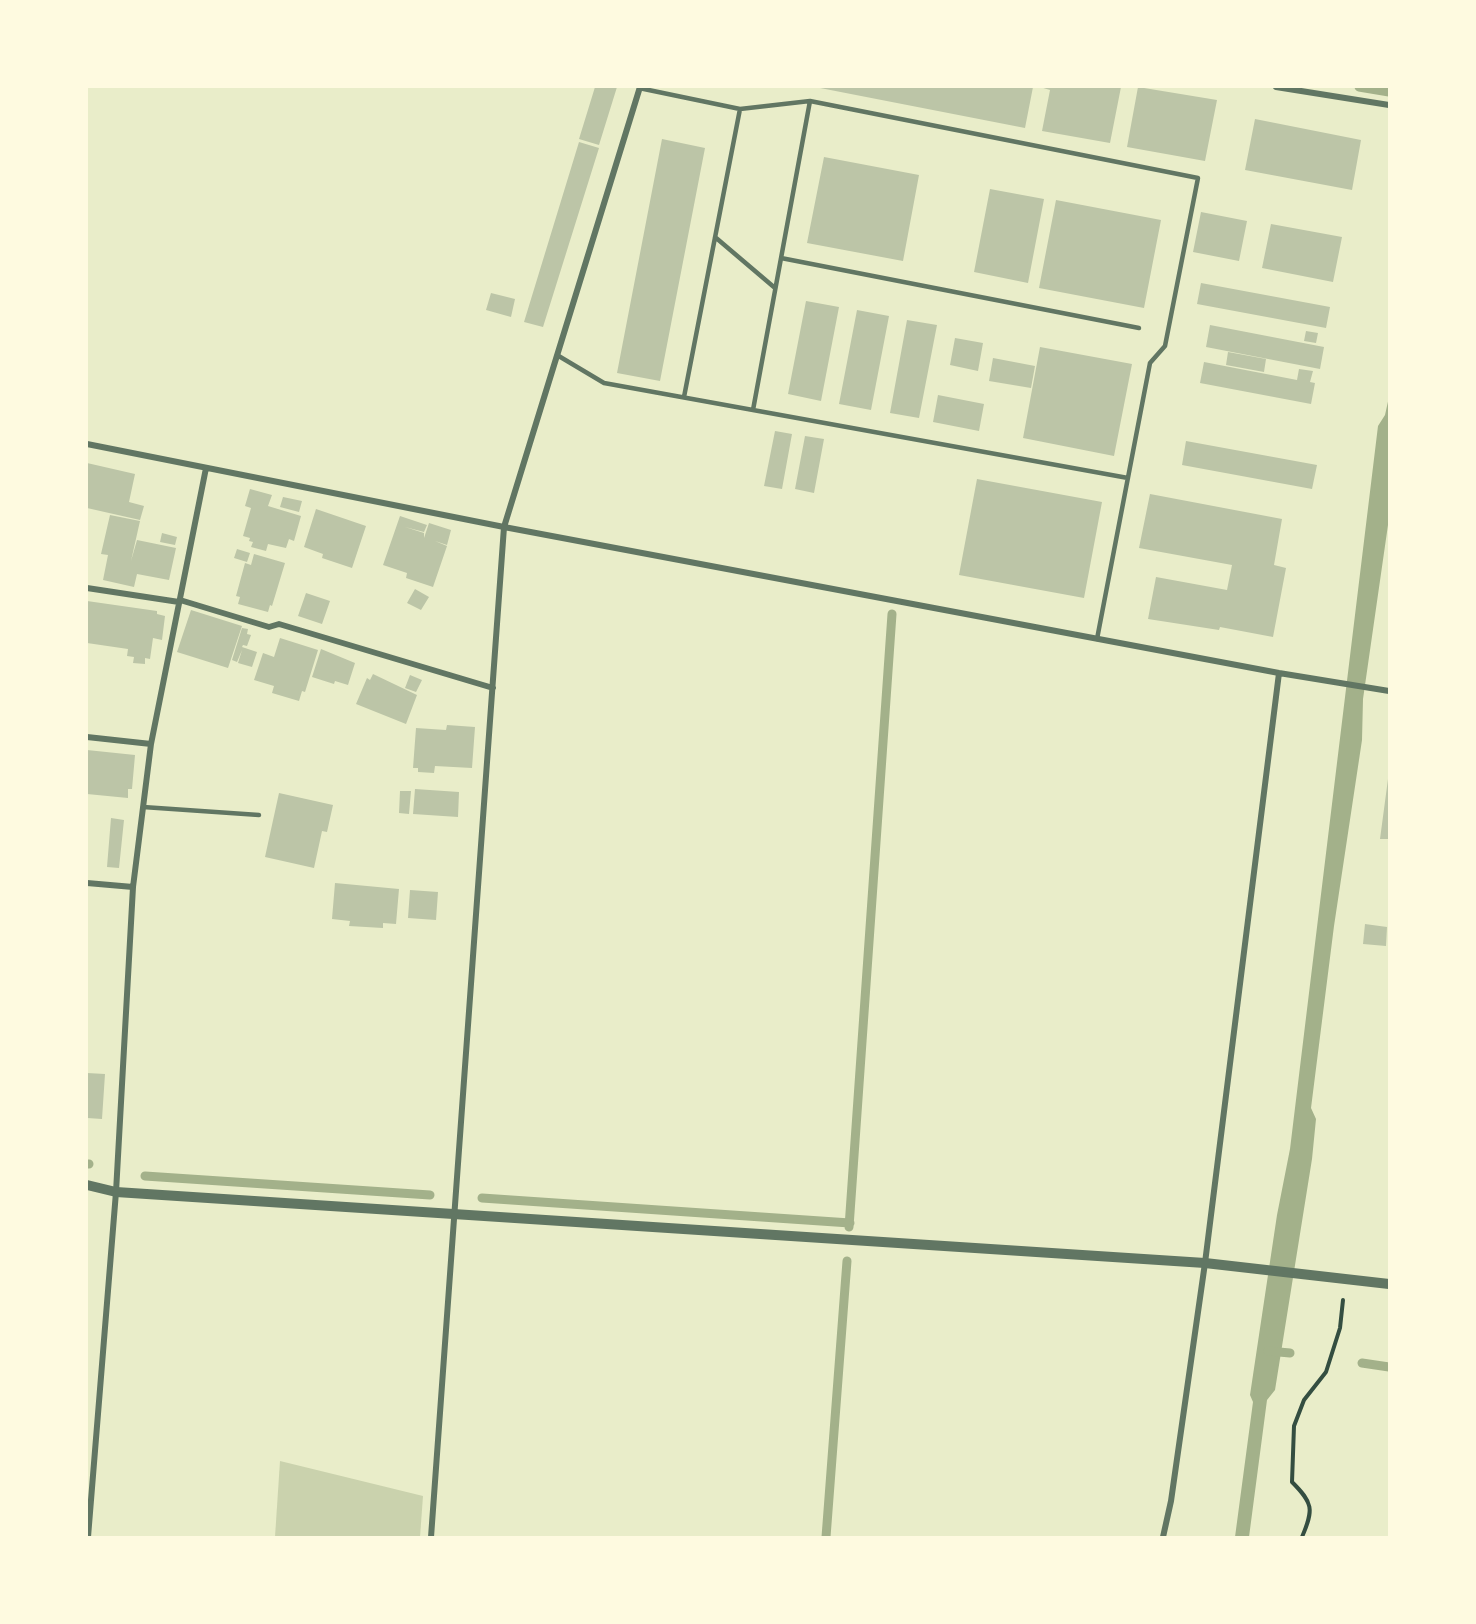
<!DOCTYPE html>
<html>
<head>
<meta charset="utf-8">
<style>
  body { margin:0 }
  #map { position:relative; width:1476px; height:1624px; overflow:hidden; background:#e9edc9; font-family:Karla,sans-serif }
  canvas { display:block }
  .frame { position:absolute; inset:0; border:88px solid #fefae0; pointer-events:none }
</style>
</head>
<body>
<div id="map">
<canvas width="1476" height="1624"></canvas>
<div class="frame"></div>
</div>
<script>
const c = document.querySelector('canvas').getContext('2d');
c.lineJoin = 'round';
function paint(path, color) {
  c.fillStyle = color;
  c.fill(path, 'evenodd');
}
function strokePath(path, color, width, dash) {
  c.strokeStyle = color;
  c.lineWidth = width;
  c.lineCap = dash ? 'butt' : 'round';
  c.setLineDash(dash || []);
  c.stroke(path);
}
paint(new Path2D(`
  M 280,1461 L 423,1496 L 420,1537 L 275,1537 Z`), '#cad2ad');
paint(new Path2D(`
  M 1389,397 L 1389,518 L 1363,699 L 1362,740 L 1334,926 L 1311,1108 L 1316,1119 L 1312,1159 L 1275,1390 L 1267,1400 L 1249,1537 L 1235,1537 L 1253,1402 L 1250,1395 L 1277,1215 L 1290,1149 L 1378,426 L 1385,415 Z`), '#a3b18a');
strokePath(new Path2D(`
  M 1359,87 L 1389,92
  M 87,1164 L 89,1164
  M 145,1176 L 430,1195
  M 482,1198 L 850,1223
  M 849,1227 L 892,614
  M 1268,1351 L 1290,1353
  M 1362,1363 L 1389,1367
  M 826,1537 L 847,1261`), '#a3b18a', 9);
paint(new Path2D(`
  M 595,87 L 617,87 L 599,145 L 579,139 Z
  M 815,87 L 1033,87 L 1025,128 Z
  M 1040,87 L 1121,87 L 1110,143 L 1042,131 L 1050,90 Z
  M 1138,87 L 1217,100 L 1205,161 L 1127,147 Z
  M 1255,119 L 1361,140 L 1352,190 L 1245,170 Z
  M 662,139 L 705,148 L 660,381 L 617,373 Z
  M 579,142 L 599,148 L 543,327 L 524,322 Z
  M 824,157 L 919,175 L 903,261 L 807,243 Z
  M 990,189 L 1044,199 L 1028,283 L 974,272 Z
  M 1056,200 L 1161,220 L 1144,308 L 1039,288 Z
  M 1201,212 L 1247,221 L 1239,261 L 1193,252 Z
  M 1271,224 L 1342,237 L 1333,282 L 1262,268 Z
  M 1201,283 L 1330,307 L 1326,328 L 1197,304 Z
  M 491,293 L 515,299 L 511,317 L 486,310 Z
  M 806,301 L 839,307 L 821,401 L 788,394 Z
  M 857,310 L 889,316 L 871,410 L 839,404 Z
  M 907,320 L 937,325 L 919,418 L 890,413 Z
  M 1210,325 L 1324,347 L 1320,369 L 1206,347 Z
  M 1306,331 L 1318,333 L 1316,343 L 1304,341 Z
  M 955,338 L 983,343 L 978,371 L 950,365 Z
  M 1040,347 L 1132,364 L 1114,456 L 1023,438 Z
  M 1228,352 L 1266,359 L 1264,372 L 1226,365 Z
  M 993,358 L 1035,366 L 1031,388 L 989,381 Z
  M 1204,362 L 1297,380 L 1299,369 L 1313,371 L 1310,382 L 1315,383 L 1311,404 L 1200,383 Z
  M 938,395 L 984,404 L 979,431 L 933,422 Z
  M 775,431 L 792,434 L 782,489 L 764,486 Z
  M 805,436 L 824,439 L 814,493 L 795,489 Z
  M 1186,441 L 1317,465 L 1312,489 L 1182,465 Z
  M 87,463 L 135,474 L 129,502 L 144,506 L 140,520 L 87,508 Z
  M 977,479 L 1102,502 L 1084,598 L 959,575 Z
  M 250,489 L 272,495 L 268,506 L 301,516 L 294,541 L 289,539 L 286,548 L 268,544 L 266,551 L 251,547 L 253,542 L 249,541 L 250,538 L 243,536 L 251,508 L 245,506 Z
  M 1150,494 L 1282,519 L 1274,565 L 1286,568 L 1273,637 L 1220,627 L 1219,630 L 1148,619 L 1156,577 L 1227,590 L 1232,565 L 1139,548 Z
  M 283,497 L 302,501 L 299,512 L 280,507 Z
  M 316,509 L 366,526 L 352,568 L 322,558 L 323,554 L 304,547 Z
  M 110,515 L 140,521 L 131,561 L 137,540 L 176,548 L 169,580 L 137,574 L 134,587 L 103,580 L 108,555 L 101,554 Z
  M 400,516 L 427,525 L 424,532 L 405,527 L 424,533 L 424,538 L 429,523 L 451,530 L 447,545 L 435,541 L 447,546 L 433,587 L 406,578 L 407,573 L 383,565 Z
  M 162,533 L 177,537 L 175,545 L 160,542 Z
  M 237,549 L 250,553 L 247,562 L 234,558 Z
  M 254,554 L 285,563 L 272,606 L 270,605 L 268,612 L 238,604 L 240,597 L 236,596 L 245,563 L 251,565 Z
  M 415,589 L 429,597 L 421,610 L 407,603 Z
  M 306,593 L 330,601 L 322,624 L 298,616 Z
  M 87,601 L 157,611 L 157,614 L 165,616 L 162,640 L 153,638 L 150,659 L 145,658 L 145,664 L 133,663 L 134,657 L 127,656 L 128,649 L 87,643 Z
  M 191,610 L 242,626 L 228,668 L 177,652 Z
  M 242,628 L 248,629 L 247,634 L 251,635 L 247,646 L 243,645 L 242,647 L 257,652 L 252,667 L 238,663 L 242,650 L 237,662 L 232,660 Z
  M 280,638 L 318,650 L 305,692 L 302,691 L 299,701 L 272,693 L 274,686 L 254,680 L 263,653 L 274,657 Z
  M 321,649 L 355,663 L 348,685 L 335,681 L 334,684 L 312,677 Z
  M 373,674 L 417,695 L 406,724 L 356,704 L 367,678 L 370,680 Z
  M 410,675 L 422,680 L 416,692 L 405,688 Z
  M 447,725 L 475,727 L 472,768 L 435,766 L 434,773 L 418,772 L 418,768 L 413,768 L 416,728 L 446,730 Z
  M 87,750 L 135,755 L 132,789 L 128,789 L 128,798 L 87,794 Z
  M 1388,779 L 1389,780 L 1389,839 L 1380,839 Z
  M 415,789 L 459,792 L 458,817 L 413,814 Z
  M 400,791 L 411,791 L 409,814 L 399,813 Z
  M 279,793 L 333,805 L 327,832 L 322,831 L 314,868 L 265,857 Z
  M 111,818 L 124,820 L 119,868 L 107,867 Z
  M 335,883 L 399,889 L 396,924 L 383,923 L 383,928 L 349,926 L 350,921 L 332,919 Z
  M 410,890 L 438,892 L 436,920 L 408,918 Z
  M 1365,924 L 1387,927 L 1386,946 L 1363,944 Z
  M 87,1073 L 105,1074 L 102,1119 L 87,1118 Z`), '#bcc5a7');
strokePath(new Path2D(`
  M 1302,1537 C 1314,1509 1313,1503 1292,1482 L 1294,1426 L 1304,1400 L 1326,1372 L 1340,1328 L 1343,1300`), '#344e41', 4);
strokePath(new Path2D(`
  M 639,88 L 740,109 L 810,101 L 1198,178 L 1165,346 L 1150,363 L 1097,639
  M 715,237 L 775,288
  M 781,258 L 1139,328
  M 557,355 L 604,383 L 1128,478
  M 684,397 L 740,109
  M 753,410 L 810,101
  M 143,807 L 259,815`), '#617663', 4.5);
strokePath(new Path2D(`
  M 1276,87 L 1389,105
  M 87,444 L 504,527 L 1279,673 L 1389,691
  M 87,588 L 179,602
  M 180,600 L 269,627 L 279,624 L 493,688
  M 87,737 L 151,744
  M 87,883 L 133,887
  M 88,1537 L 116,1192 L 133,887 L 151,744 L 206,468
  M 431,1537 L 504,527 L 640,87
  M 1163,1537 L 1171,1501 L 1205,1263 L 1279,673`), '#617663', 6);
strokePath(new Path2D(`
  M 87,1185 L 116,1192 L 1205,1263 L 1389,1284`), '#617663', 10);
</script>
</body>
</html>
